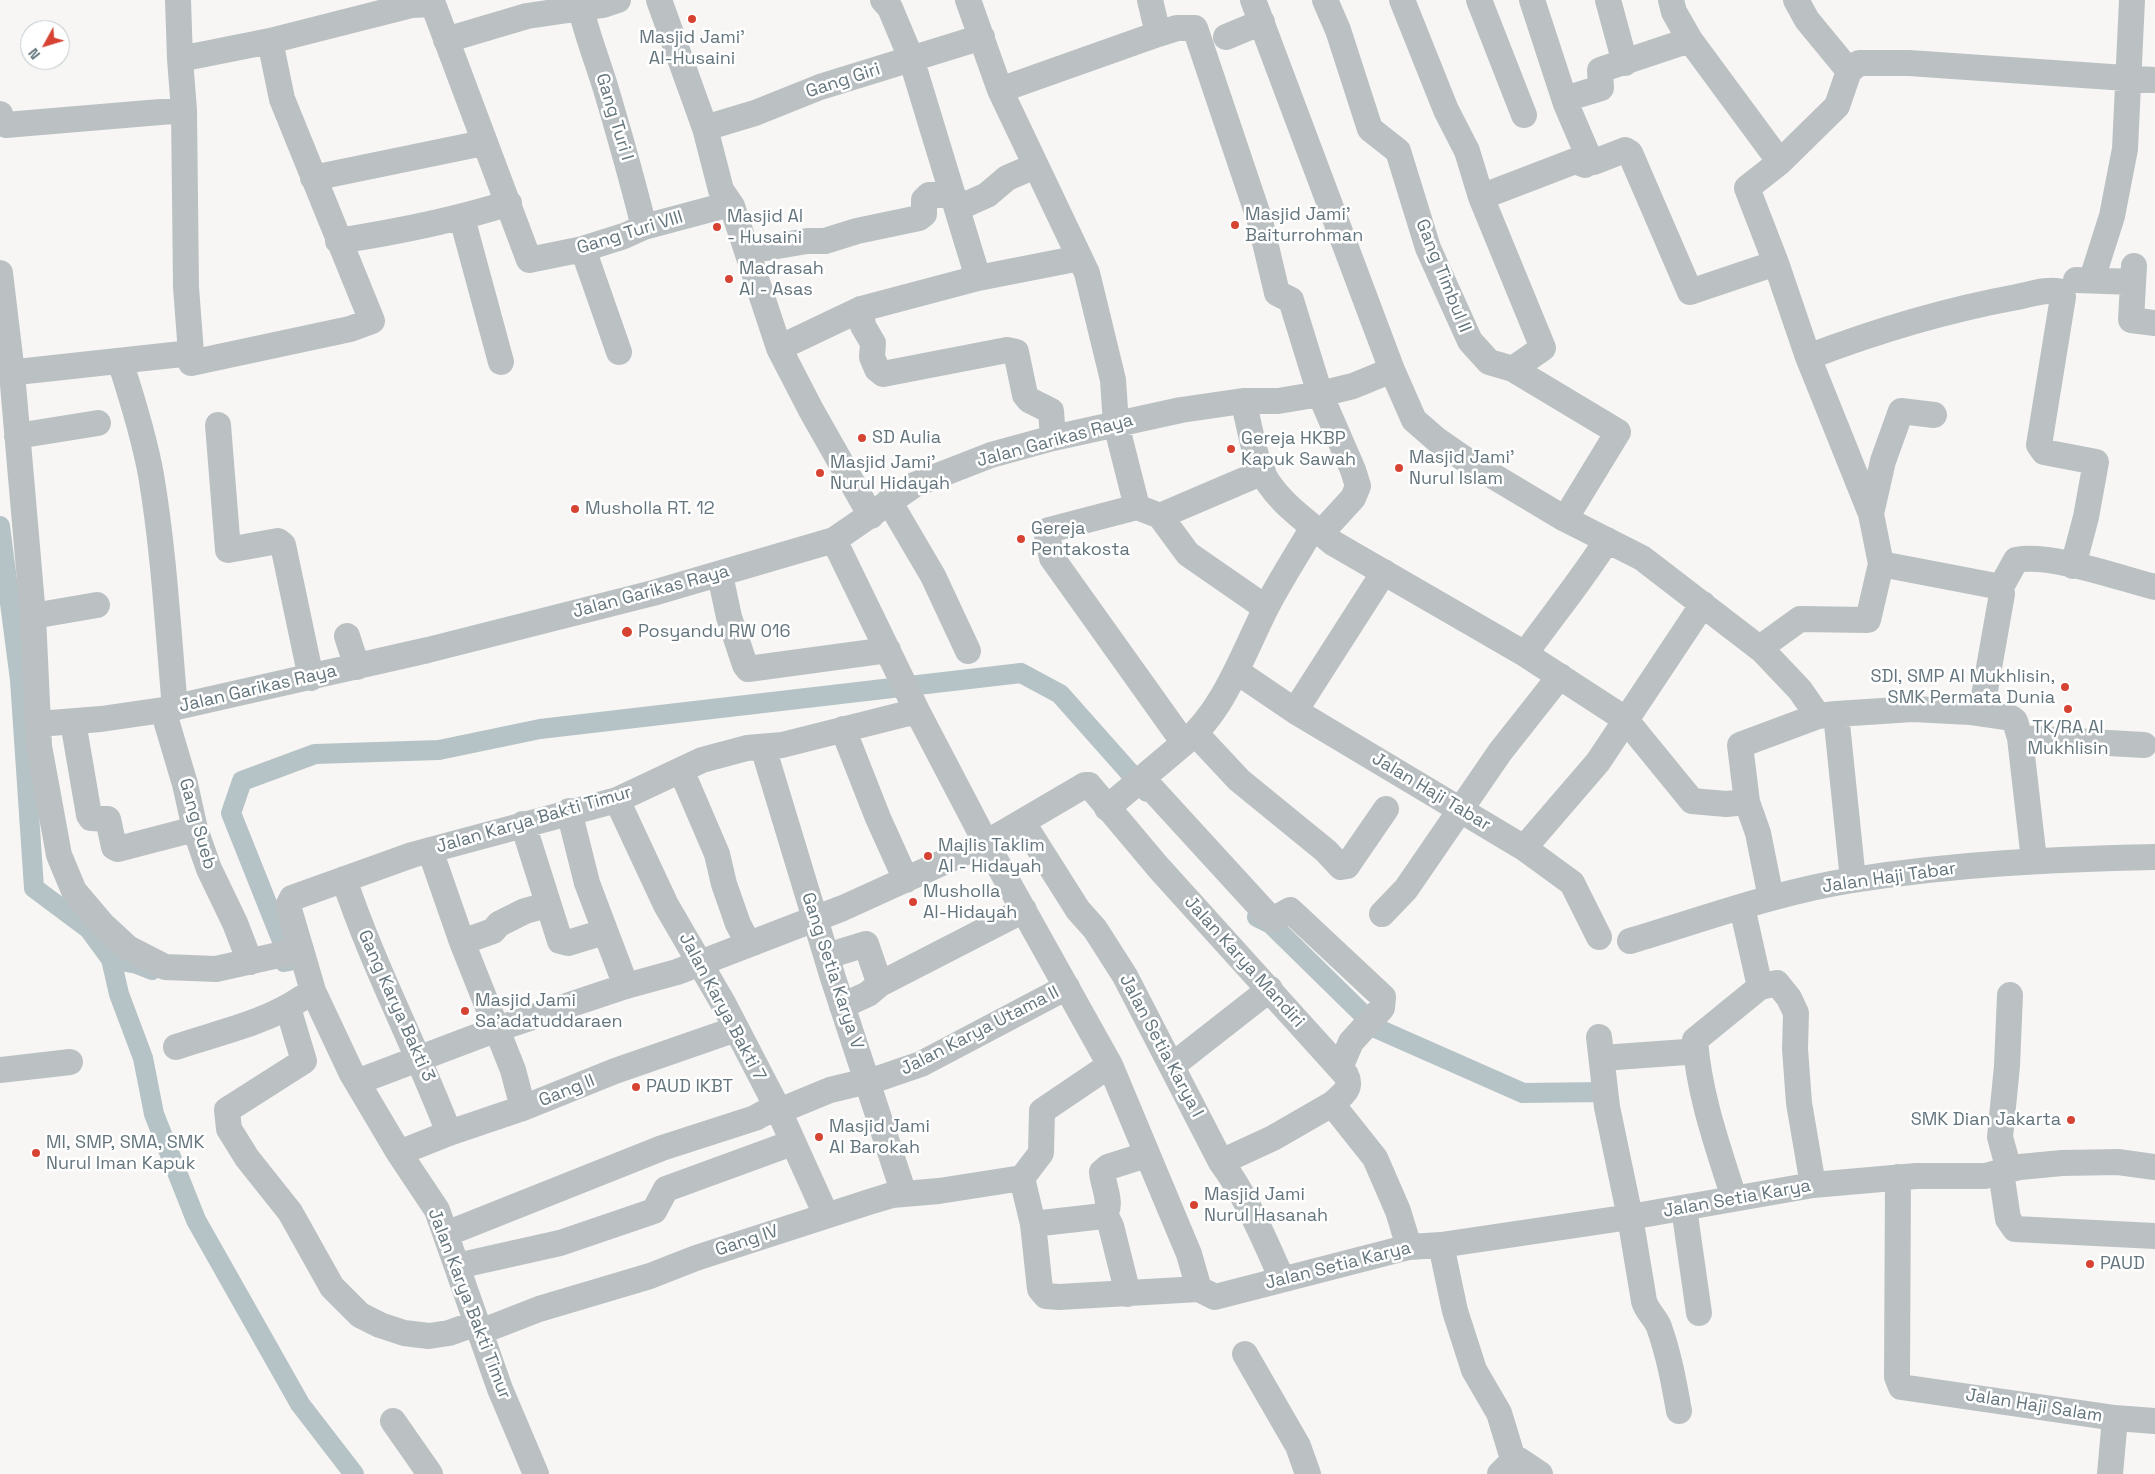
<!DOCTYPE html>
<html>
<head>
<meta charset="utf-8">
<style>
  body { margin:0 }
  #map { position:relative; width:2155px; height:1474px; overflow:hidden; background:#f7f6f4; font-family:"Space Grotesk",sans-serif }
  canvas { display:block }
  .north { position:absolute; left:20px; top:20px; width:50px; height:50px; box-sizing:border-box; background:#fff; border:1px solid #c1c8cb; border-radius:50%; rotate:231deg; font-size:14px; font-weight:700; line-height:20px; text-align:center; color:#64757d }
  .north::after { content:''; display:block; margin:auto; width:18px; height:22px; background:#d74333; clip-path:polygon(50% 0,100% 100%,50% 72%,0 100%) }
</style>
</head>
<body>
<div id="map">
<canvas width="2155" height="1474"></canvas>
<div class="north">N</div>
</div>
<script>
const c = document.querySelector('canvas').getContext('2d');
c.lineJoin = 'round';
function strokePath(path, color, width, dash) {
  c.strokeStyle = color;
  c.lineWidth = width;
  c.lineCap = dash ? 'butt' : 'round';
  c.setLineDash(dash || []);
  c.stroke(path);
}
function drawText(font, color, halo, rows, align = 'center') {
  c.font = font + ' "Space Grotesk",sans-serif';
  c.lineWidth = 5;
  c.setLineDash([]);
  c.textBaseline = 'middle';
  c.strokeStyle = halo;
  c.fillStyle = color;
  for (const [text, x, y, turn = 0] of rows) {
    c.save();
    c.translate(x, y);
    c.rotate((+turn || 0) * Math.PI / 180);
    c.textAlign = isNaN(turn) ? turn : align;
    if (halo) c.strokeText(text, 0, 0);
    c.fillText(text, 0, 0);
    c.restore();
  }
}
strokePath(new Path2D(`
  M 0,526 L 20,680 L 34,888 L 89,929 L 111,959 L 119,994 L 143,1058 L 154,1114 L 196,1220 L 300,1404 L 354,1474
  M 1257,917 L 1271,924 L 1378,1029 L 1523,1093 L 1602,1092 L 1605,1108
  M 111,959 L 137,964 L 152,970
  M 284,962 L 290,961 L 231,813 L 242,781 L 315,754 L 439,750 L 540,729 L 1021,673 L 1060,694 L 1147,792`), '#b6c3c6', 20);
strokePath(new Path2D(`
  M 178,0 L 180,59
  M 659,0 L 705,128 L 721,190 L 732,206 L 779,348 L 811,410 L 871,516
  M 883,0 L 890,8 L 911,58 L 978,278
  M 968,0 L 1000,90 L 1087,273 L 1113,380 L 1116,424 L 1137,507 L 1049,530 L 1047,535 L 1052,558 L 1184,743 L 1107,808
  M 1150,0 L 1158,34
  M 1253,0 L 1392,370 L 1414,420 L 1437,440 L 1463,458 L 1565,519 L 1642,558 L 1763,651 L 1800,690 L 1818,716
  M 1325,0 L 1338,30 L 1370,129 L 1398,151 L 1428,248 L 1470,341 L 1489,362 L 1513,369 L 1618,432 L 1565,519
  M 1402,0 L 1446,110 L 1467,151 L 1481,197 L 1543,348 L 1513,369
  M 1479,0 L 1524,115
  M 1532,0 L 1566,104 L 1590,160 L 1594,162 L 1625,150 L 1630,153 L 1690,292 L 1776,263
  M 1608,0 L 1625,63
  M 1671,0 L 1674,12 L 1690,40 L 1780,162
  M 1796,0 L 1807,20 L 1849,71
  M 581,9 C 587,35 597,60 605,86 C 619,133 632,179 644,227
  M 1226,37 L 1262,22
  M 446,40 L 527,16 L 603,5 L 618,0
  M 1000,90 L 1158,34 L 1177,28 L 1195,28 L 1260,221 L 1277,293 L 1291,300 L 1320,394 L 1353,470 L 1358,486 L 1353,498 L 1321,533
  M 1565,99 L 1601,88 L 1600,70 L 1690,40
  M 0,114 L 1,123 L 6,125 L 184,110 L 180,59 L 270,41 L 412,5 L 433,4 L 529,260 L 583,249 L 624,236 L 644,227 L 730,204
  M 705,128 L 755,113 L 820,87 L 982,37
  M 313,178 L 483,143
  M 1481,197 L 1575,161 L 1585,165 L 1591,161
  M 958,208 L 987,195 L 1007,178 L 1035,166
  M 462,218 L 501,362
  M 338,241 C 396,232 453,221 509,203
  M 583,249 L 619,352
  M 748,251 L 807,241 L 825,241 L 857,231 L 919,218 L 924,214 L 924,200 L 929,195 L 953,195
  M 2134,266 L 2131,320 L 2155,323
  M 0,273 L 12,373 L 33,616 L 39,746 L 59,855 L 74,891 L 102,924 L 128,948 L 165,967 L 216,969 L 301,950 L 313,991 L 351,1072 L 399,1153 L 437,1210 L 500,1389 L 536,1474
  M 2092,279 L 2112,216 L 2125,149 L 2132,0
  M 2076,280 L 2133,282
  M 861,309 L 863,326 L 873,343 L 872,357 L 877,369 L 883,374 L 1007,350 L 1016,352 L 1025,395 L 1029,400 L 1051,411 L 1053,438
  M 779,348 L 861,309 L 978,278 L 1080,258
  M 1808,357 C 1876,331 1946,310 2017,297 C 2031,294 2049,288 2062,292 L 2063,297 L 2039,445 L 2044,452 L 2096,462 L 2086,517 L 2073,566
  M 120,361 C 132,398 144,436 151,475 C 164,552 168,630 175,708
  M 191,363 L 350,329 L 372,321 L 282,99 L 270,41
  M 0,371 L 26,371 L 191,353 L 186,287 L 184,110
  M 1243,401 C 1249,422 1252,445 1259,465 C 1271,498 1308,522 1333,543 L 1525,654 L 1625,719 L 1692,801 L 1726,804 L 1747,802 L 1758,833 L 1771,898
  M 218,425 L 228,550 L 278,541 L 283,545 L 311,678
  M 17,436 L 98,423
  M 889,501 L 933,576 L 968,651
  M 1137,507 L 1160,516 L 1188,554 L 1266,608
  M 1871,514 L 1883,461 L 1901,411 L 1934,415
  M 1160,516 L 1263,472
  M 834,540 L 917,711 L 986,843 L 1110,1065 L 1189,1254 L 1199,1289 L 1215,1297 L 1409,1247 L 1441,1245 L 1630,1217 L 1813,1185 L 1916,1176 L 1985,1176 L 2020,1167 L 2062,1163 L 2118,1162 L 2155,1167
  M 1881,564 L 2001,587 L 2016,560 C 2051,553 2119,578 2155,587
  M 720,575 L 729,617 L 745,665 L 748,669 L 888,650
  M 33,616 L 97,605
  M 347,636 L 357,667
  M 1763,651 L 1764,645 L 1800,619 L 1868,620 L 1881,564 L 1871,514 L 1808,357 L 1776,263 L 1747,188 L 1780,162 L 1837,106 L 1849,71 L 1859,63 L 1909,63 L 2155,80
  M 1525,654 C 1552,616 1582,580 1607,540
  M 1236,671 L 1295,711 L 1524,848 L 1572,883 L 1599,937
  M 163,710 L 185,784 L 195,829 L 209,869 L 235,923 L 250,962
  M 1295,711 L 1384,572
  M 1981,713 L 2002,594 L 2001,587
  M 1836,714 L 1853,880
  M 73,722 L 89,815 L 91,818 L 108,819 L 114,847 L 118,849 L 195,829
  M 38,724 L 101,719 L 163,710 L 428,650 L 653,593 L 834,540 L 914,485 L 991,455 L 1053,438 L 1181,410 L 1243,401 L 1278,401 L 1320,394 L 1353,386 L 1392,370
  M 843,729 L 878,818 L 906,880
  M 1196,734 L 1239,780 L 1326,851 L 1341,867 L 1347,866 L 1351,860 L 1386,809
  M 2020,738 L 2144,745
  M 1184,743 C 1223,712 1243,654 1265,610 C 1279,582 1297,555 1313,527
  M 763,747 L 833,978 L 904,1194
  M 681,770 L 717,854 L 724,884 L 738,924 L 746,939 L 753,943
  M 1142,778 L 1272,920 L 1290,910 L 1383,997 L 1382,1008 L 1351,1042 L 1340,1068
  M 617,800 L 666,905 L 723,1003 L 779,1111 L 826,1215
  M 1747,802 L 1740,745 L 1818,716 L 1836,714 L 1913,709 L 1970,712 L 2011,718 L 2015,721 L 2020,738 L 2034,860
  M 569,811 L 587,883 L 626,986
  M 1023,823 L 1078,910 L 1095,929 L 1125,976 L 1221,1162 C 1247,1197 1264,1239 1282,1279
  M 523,824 L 560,941 L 568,943 L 604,932
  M 1524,848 L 1598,762 L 1703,604
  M 430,850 L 462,942 L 513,1070 L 523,1108
  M 344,879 C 373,966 416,1047 449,1133
  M 1382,914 L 1406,889 L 1500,752 L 1560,676
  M 1630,941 C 1704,919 1777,892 1853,880 C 1953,864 2054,859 2155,857
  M 462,942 L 493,931 L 499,924 L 525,911 L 547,905
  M 301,950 L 288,906 L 292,898 L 412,855 L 617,800 L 702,760 L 747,748 L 782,745 L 917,711
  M 827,956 L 866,944 L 879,982 L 882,983 L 1024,910
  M 1760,987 L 1777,983 L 1789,998 L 1796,1013 L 1795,1049 L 1799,1103 L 1813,1185
  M 842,1006 L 868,994 L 881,983
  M 288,1008 L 304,1061 L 227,1110 L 229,1129 L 247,1158 L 290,1212 L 332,1287 L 360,1315 L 380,1325 L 404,1333 L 429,1336 L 449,1333 L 477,1323
  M 1599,1037 L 1607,1107 L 1630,1217 L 1644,1301 C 1647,1312 1656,1318 1659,1327 C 1669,1355 1674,1383 1679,1411
  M 176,1047 C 217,1033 266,1023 302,998
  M 1602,1058 L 1686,1052 L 1695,1048
  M 1110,1065 L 1042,1111 L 1041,1153 L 1022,1178 L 1033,1224 L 1040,1289 L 1046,1296 L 1059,1297 L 1199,1289
  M 1173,1065 L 1270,989
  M 0,1070 L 70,1062
  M 357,1082 L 497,1029 L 626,986 L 677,972 L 843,908 L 986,843 L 1085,785 L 1089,785 L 1158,867 L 1346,1075 C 1353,1089 1341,1096 1332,1104 L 1375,1158 L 1398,1211 L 1409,1247
  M 779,1111 L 830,1090 L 880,1078 L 921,1064 L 1067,987
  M 399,1153 L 449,1133 L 523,1108 L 615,1071 L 736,1029
  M 1221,1162 L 1273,1138 L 1332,1104
  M 2009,1170 L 2000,1137 L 2007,1066 L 2010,995
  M 2001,1172 L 2008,1219 L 2015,1229 L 2155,1236
  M 1898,1177 L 1897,1377 L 1901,1387 L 2115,1418 L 2155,1421
  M 1734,1198 C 1718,1147 1699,1095 1695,1040 L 1760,987 L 1742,907
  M 1684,1208 L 1699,1313
  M 1105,1214 L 1111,1226 L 1128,1294
  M 1033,1224 L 1103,1216 C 1114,1206 1103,1186 1102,1172 L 1108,1167 L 1146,1155
  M 446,1234 L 662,1148 L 755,1118 L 775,1107
  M 1441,1245 L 1455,1311 L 1474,1370 L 1499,1413 L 1514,1462
  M 457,1266 L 560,1243 L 654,1211 L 666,1189 L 792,1143
  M 480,1332 L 539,1309 L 650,1276 L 696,1258 L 869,1202 L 892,1195 L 939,1191 L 1022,1178
  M 1245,1354 L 1298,1446 L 1308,1474
  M 393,1421 L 430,1474
  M 1500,1474 L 1509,1465 L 1519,1460 L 1540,1474
  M 2110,1474 L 2115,1418`), '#bbc1c3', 26);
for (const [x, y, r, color] of [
  [692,19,5,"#d74333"],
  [1235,225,5,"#d74333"],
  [717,227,5,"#d74333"],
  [729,279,5,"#d74333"],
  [862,438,5,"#d74333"],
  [1231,449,5,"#d74333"],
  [1399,468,5,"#d74333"],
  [820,473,5,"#d74333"],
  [575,509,5,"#d74333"],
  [1021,539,5,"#d74333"],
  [627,632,6,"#d74333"],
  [2065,687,5,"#d74333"],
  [2068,709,5,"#d74333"],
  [928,856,5,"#d74333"],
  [913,902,5,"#d74333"],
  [465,1011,5,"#d74333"],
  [636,1087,5,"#d74333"],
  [2071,1120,5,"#d74333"],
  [819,1137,5,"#d74333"],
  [36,1153,5,"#d74333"],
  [1194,1205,5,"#d74333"],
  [2090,1264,5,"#d74333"]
]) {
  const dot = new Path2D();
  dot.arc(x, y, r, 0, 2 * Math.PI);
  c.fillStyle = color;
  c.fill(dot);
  strokePath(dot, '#fff', 2);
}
drawText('18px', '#64757d', '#fff', [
  ["Masjid Jami'",692,38,"center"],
  ["Al-Husaini",692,59,"center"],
  ["Masjid Jami'",1245,215],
  ["Baiturrohman",1245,236],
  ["Masjid Al",727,217],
  ["- Husaini",727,238],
  ["Madrasah",739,269],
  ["Al - Asas",739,290],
  ["SD Aulia",872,438],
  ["Gereja HKBP",1241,439],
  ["Kapuk Sawah",1241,460],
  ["Masjid Jami'",1409,458],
  ["Nurul Islam",1409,479],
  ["Masjid Jami'",830,463],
  ["Nurul Hidayah",830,484],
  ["Musholla RT. 12",585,509],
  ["Gereja",1031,529],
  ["Pentakosta",1031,550],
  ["Posyandu RW 016",638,632],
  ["SDI, SMP Al Mukhlisin,",2055,677,"right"],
  ["SMK Permata Dunia",2055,698,"right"],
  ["TK/RA Al",2068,728,"center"],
  ["Mukhlisin",2068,749,"center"],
  ["Majlis Taklim",938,846],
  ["Al - Hidayah",938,867],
  ["Musholla",923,892],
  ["Al-Hidayah",923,913],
  ["Masjid Jami",475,1001],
  ["Sa'adatuddaraen",475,1022],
  ["PAUD IKBT",646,1087],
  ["SMK Dian Jakarta",2061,1120,"right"],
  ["Masjid Jami",829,1127],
  ["Al Barokah",829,1148],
  ["MI, SMP, SMA, SMK",46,1143],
  ["Nurul Iman Kapuk",46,1164],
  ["Masjid Jami",1204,1195],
  ["Nurul Hasanah",1204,1216],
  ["PAUD",2100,1264]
], 'left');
drawText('18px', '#64757d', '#fff', [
  ["Gang Giri",843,81,-18],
  ["Gang Turi I",614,117,73],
  ["Gang Turi VIII",630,233,-17],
  ["Gang Timbul II",1443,276,68],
  ["Jalan Garikas Raya",1055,441,-15],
  ["Jalan Garikas Raya",651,592,-15],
  ["Jalan Garikas Raya",258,689,-13],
  ["Jalan Haji Tabar",1431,792,31],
  ["Jalan Karya Bakti Timur",534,820,-16],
  ["Gang Sueb",197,824,74],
  ["Jalan Haji Tabar",1889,878,-8],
  ["Jalan Karya Mandiri",1244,962,48],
  ["Gang Setia Karya V",832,971,72],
  ["Gang Karya Bakti 3",396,1006,66],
  ["Jalan Karya Bakti 7",722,1007,62],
  ["Jalan Karya Utama II",980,1031,-27],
  ["Jalan Setia Karya I",1161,1046,62],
  ["Gang II",567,1091,-22],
  ["Jalan Setia Karya",1737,1199,-10],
  ["Gang IV",747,1241,-18],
  ["Jalan Setia Karya",1338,1266,-14],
  ["Jalan Karya Bakti Timur",469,1304,69],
  ["Jalan Haji Salam",2034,1406,9]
]);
</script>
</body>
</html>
